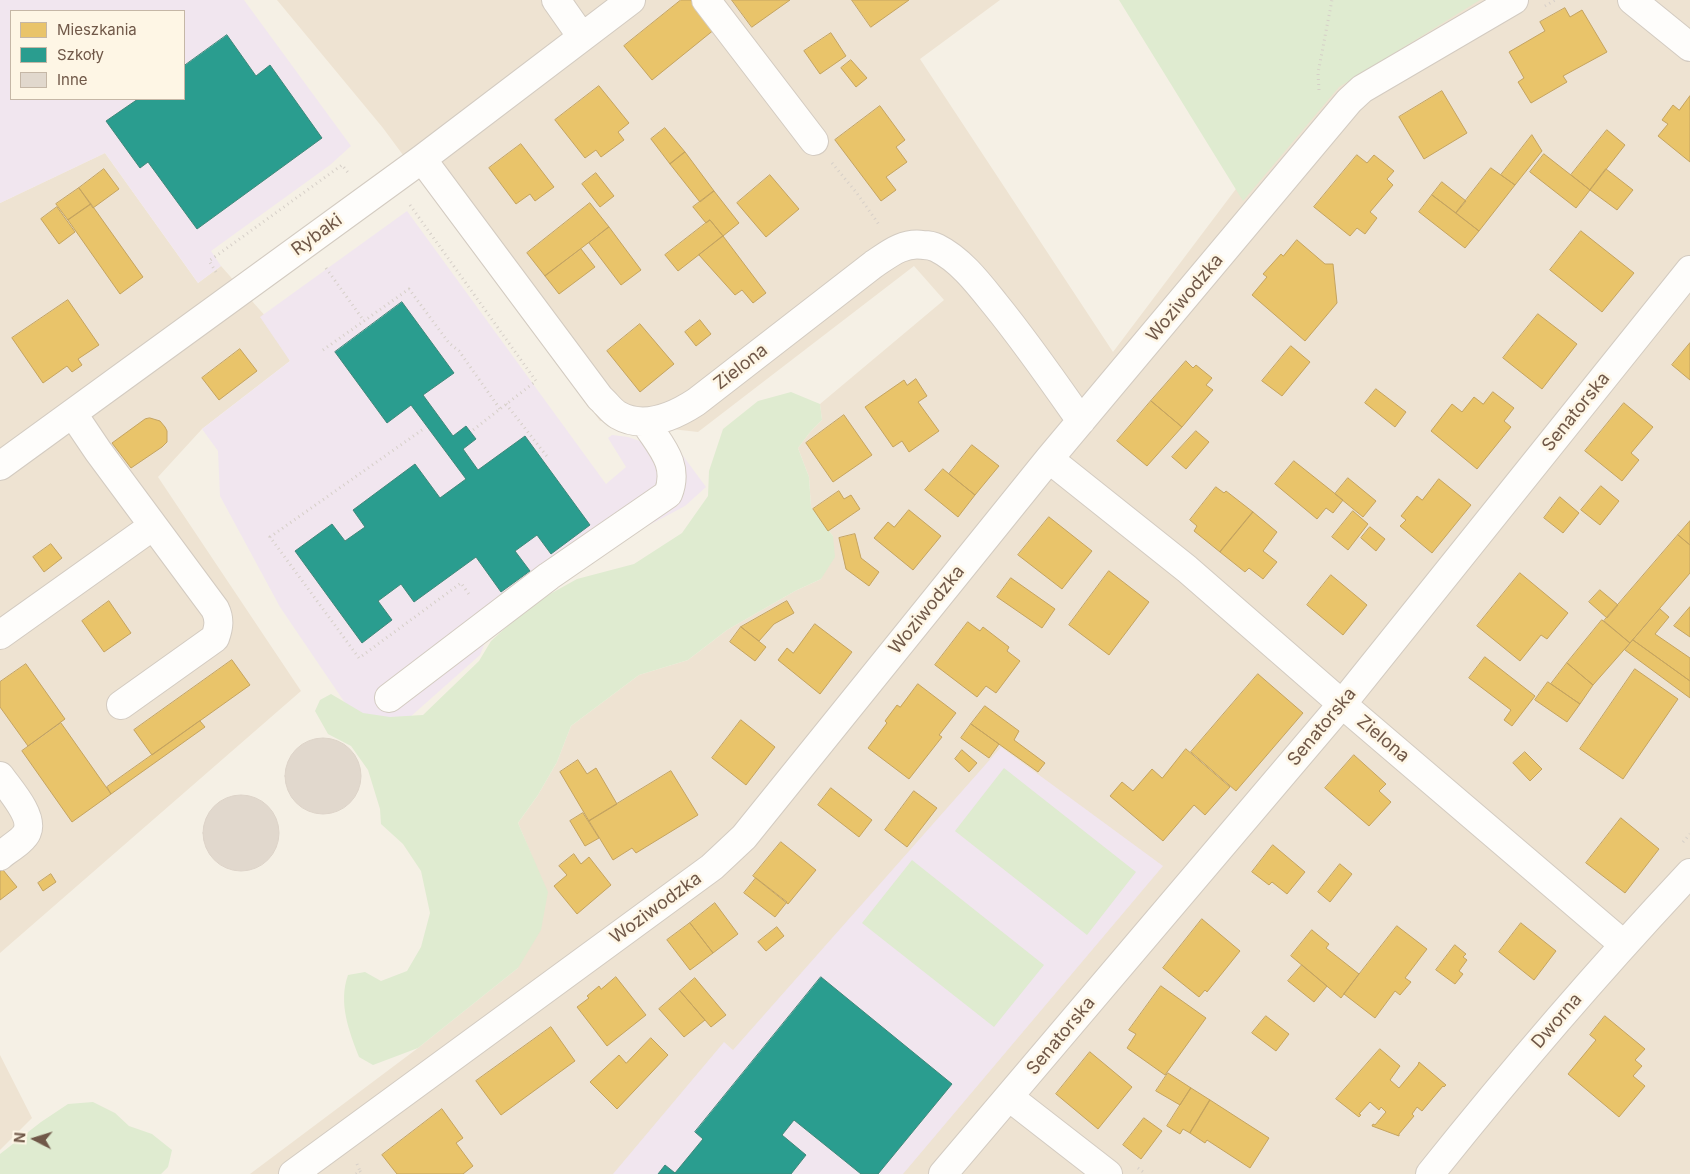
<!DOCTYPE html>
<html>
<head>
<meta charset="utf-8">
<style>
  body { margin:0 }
  #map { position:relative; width:1690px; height:1174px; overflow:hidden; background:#f5f0e5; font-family:Inter,sans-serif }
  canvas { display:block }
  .legend { position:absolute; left:10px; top:10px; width:175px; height:90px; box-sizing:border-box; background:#fef6e5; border:1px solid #c5b7a6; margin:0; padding:6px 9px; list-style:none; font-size:15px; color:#705848 }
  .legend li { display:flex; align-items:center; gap:10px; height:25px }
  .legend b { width:25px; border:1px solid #c5b7a6 }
  .north { position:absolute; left:10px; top:1114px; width:50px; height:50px; -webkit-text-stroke:4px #fef6e5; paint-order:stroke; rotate:275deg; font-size:14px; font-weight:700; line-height:20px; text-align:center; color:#705848 }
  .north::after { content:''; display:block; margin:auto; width:18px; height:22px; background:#705848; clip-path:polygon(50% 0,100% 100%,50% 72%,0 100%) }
</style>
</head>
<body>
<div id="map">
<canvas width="1690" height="1174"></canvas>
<ul class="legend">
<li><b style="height:14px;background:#e9c46a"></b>Mieszkania</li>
<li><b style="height:14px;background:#2a9d8f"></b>Szkoły</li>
<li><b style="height:14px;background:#e1d8cd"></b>Inne</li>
</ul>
<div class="north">N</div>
</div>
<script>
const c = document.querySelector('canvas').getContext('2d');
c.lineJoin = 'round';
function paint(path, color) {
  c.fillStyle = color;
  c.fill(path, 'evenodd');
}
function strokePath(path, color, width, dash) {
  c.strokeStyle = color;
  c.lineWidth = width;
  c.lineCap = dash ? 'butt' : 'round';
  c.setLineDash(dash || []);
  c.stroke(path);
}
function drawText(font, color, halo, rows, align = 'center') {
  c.font = font + ' Inter,sans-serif';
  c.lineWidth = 5;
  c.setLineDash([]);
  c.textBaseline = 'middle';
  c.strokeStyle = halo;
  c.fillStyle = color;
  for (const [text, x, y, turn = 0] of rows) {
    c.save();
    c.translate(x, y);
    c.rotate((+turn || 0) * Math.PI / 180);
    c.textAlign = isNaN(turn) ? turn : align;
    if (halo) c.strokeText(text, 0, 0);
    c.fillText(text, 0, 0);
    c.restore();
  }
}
paint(new Path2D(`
  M 277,0 L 1000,0 L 920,59 L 1113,352 L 1303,100 L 1446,0 L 1690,0 L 1690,1174 L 250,1174 L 418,1048 L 518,968 L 531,854 L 518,823 L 538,795 L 557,762 L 571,726 L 639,675 L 688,660 L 727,630 L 795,591 L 821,579 L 833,536 L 811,507 L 809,477 L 798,448 L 811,431 L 822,420 L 820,404 L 944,300 L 914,266 L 698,432 L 600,421 L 383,128 Z
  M 105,153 L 198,283 L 221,266 L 267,318 L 290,361 L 202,429 L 158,477 L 301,691 L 0,953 L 0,203 Z
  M 0,1055 L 32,1118 L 0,1150 Z`), '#eee3d2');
paint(new Path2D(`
  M 0,0 L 244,0 L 351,146 L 330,165 L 211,251 L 221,266 L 198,283 L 105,153 L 0,203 ZM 11,11 L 184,11 L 184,99 L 11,99 Z
  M 407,211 L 606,484 L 626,467 L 608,438 L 612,435 L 628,437 L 643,442 L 667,434 L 706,487 L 685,506 L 610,546 L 487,638 L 480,655 L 400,726 L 362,728 L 280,607 L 220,496 L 218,451 L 202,429 L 290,361 L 260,317 Z
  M 1001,747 L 1163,866 L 903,1174 L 613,1174 L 724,1042 L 733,1050 Z`), '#f1e6ef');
paint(new Path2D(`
  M 1119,0 L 1480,0 L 1339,87 L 1243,201 Z
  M 791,392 L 820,404 L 822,420 L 811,431 L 798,448 L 809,477 L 811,507 L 833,536 L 835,557 L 821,579 L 795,591 L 727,630 L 688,660 L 639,675 L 571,726 L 557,762 L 538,795 L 518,823 L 548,892 L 541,930 L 518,968 L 418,1048 L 373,1065 L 359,1057 C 349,1031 338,1003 348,975 L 365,972 L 381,981 L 407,971 L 421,947 L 430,913 L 421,871 L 403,844 L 381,824 L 380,809 L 368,770 L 351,746 L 328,734 L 315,711 L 320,700 L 331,694 L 363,713 L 390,717 L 423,715 L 479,661 L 491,641 L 532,604 L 577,579 L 634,564 L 682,533 L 708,496 L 709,471 L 723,429 L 758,401 Z
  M 1004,768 L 1136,872 L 1087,935 L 955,831 Z
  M 912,860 L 1044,965 L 994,1027 L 862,923 Z
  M 93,1102 L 115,1113 L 129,1126 L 152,1134 L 172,1150 L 168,1167 L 161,1174 L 0,1174 L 0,1154 L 41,1122 L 68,1104 Z`), '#dfebd0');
const homes = new Path2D(`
  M 681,0 L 691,0 L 715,29 L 652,80 L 624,46 Z
  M 732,0 L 790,0 L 752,27 Z
  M 852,0 L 909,0 L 871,27 Z
  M 1565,8 L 1570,17 L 1582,10 L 1607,52 L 1563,76 L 1567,82 L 1531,103 L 1518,82 L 1524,78 L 1509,52 L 1545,31 L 1540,22 Z
  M 831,33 L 846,56 L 820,74 L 804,51 Z
  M 851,60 L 867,78 L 856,87 L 841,68 Z
  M 599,86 L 629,123 L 618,132 L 624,140 L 601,157 L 596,150 L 585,158 L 555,120 Z
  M 1442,91 L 1467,133 L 1424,159 L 1399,117 Z
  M 1690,96 L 1690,162 L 1658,136 L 1668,124 L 1662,120 L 1673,105 L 1679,110 Z
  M 880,106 L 905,140 L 896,147 L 907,162 L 886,177 L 896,190 L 881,201 L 835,140 Z
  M 665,128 L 685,152 L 670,164 L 651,139 Z
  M 1607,130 L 1625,145 L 1590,190 L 1571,175 Z
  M 1532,135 L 1542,151 L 1515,185 L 1501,175 Z
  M 521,144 L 554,187 L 535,201 L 530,194 L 516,204 L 489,168 Z
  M 685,152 L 714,191 L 700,202 L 670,164 Z
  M 1544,154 L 1590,190 L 1576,208 L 1530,172 Z
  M 1357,155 L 1367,163 L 1374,155 L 1394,171 L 1387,179 L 1393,185 L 1370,212 L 1377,218 L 1365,234 L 1357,228 L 1350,236 L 1314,207 Z
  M 1491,168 L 1515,185 L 1479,231 L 1456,213 Z
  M 104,169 L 119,189 L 93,208 L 79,188 Z
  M 1606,169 L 1633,190 L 1617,210 L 1590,190 Z
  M 596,173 L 614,196 L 600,207 L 582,184 Z
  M 770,175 L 799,209 L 766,237 L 737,203 Z
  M 1442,182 L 1466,201 L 1456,213 L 1432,195 Z
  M 79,188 L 91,204 L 68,220 L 56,204 Z
  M 714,191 L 739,223 L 723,236 L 710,220 L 706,223 L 693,207 Z
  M 1432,195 L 1479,231 L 1465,248 L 1419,212 Z
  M 590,203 L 609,227 L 545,276 L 527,253 Z
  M 91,204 L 143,277 L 120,294 L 68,220 Z
  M 57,207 L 75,232 L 59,244 L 41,219 Z
  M 710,220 L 723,236 L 678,271 L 665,255 Z
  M 609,227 L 641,270 L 621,285 L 589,243 Z
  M 1581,231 L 1634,273 L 1602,312 L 1550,270 Z
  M 723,236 L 766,293 L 753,303 L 742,290 L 735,295 L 699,255 Z
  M 1297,240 L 1325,264 L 1333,264 L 1337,303 L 1305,341 L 1252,295 L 1267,277 L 1263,274 L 1281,254 L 1283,256 Z
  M 581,249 L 595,267 L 559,294 L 545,276 Z
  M 68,300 L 99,345 L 78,359 L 82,365 L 72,372 L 67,366 L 43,383 L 12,338 Z
  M 1538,314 L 1577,344 L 1542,389 L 1503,358 Z
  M 700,320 L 711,334 L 696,346 L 685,332 Z
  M 640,324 L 674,364 L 640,392 L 607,351 Z
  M 1690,343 L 1690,380 L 1672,365 Z
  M 1291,346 L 1310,362 L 1282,396 L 1262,381 Z
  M 240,349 L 257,371 L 219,400 L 202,378 Z
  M 1186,361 L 1193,368 L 1196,365 L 1212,378 L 1206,385 L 1213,390 L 1182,427 L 1151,401 Z
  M 916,379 L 927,396 L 918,402 L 939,431 L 909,452 L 902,441 L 893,447 L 865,407 L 904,380 L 907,385 Z
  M 1376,389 L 1406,412 L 1395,427 L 1365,403 Z
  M 1493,392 L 1514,408 L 1504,421 L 1511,427 L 1477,469 L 1431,431 L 1452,404 L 1462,412 L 1474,397 L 1483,404 Z
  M 1151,401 L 1182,427 L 1147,466 L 1117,441 Z
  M 1624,403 L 1653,427 L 1631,453 L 1639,460 L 1622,481 L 1585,451 Z
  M 844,415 L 872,455 L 833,482 L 806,443 Z
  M 150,418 L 160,421 L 165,427 L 167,431 L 167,442 L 162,447 L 131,468 L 112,443 L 145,419 Z
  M 1196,431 L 1209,442 L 1186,469 L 1172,457 Z
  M 972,445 L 999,466 L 975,495 L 949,474 Z
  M 1294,461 L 1343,500 L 1333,513 L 1326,508 L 1317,519 L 1275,484 Z
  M 943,469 L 975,495 L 958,517 L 925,490 Z
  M 1348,478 L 1376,501 L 1363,517 L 1335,494 Z
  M 1439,479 L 1471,505 L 1432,553 L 1400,526 L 1406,520 L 1401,516 L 1417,496 L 1422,500 Z
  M 1601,486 L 1619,501 L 1600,525 L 1581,510 Z
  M 1216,487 L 1224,493 L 1226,491 L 1253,512 L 1220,552 L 1194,531 L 1197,526 L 1190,520 Z
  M 839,491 L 844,499 L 851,495 L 860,509 L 828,531 L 813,509 Z
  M 1560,497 L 1579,513 L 1563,533 L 1544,518 Z
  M 909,510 L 941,536 L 913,570 L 874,538 L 888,522 L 894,527 Z
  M 1353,511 L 1368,524 L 1348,550 L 1332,537 Z
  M 1253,512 L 1277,532 L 1263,551 L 1277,562 L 1263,579 L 1249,568 L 1245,572 L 1220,552 Z
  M 1049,517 L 1092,551 L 1062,589 L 1018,555 Z
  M 1690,521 L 1690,545 L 1678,535 Z
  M 1370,527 L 1385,539 L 1376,551 L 1361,538 Z
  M 855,534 L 861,558 L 879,572 L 869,586 L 846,569 L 839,538 Z
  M 1678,535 L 1690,545 L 1690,573 L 1630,643 L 1604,621 Z
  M 51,544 L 62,558 L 44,572 L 33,557 Z
  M 1109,571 L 1149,602 L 1109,655 L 1069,625 Z
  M 1520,573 L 1568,613 L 1547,639 L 1541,635 L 1520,661 L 1477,626 Z
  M 1331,575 L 1367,605 L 1343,635 L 1307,605 Z
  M 1011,578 L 1055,609 L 1042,628 L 997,597 Z
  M 1600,590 L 1618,605 L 1607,618 L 1589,602 Z
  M 109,601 L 131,633 L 104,652 L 82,621 Z
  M 787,601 L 794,613 L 774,624 L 759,641 L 741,627 Z
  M 1690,607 L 1690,637 L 1674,626 Z
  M 1660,609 L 1669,617 L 1655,634 L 1690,658 L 1690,681 L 1633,640 Z
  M 1602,620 L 1630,643 L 1593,685 L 1567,663 Z
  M 968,622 L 980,631 L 983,627 L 1009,647 L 1007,651 L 1020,661 L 996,693 L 986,686 L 977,697 L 935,665 Z
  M 815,624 L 852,652 L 820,694 L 778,660 L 787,648 L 793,653 Z
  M 741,627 L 766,647 L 755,661 L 730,642 Z
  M 1633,640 L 1690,681 L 1690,698 L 1625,650 Z
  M 1485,657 L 1535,696 L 1512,726 L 1504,720 L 1511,710 L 1469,678 Z
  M 232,660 L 250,685 L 152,755 L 134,730 Z
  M 1567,663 L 1593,685 L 1580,704 L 1551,684 Z
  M 26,664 L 65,719 L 28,746 L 0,707 L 0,682 Z
  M 1635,669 L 1678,699 L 1623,779 L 1580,749 Z
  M 1258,674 L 1303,713 L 1236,791 L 1191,752 Z
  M 1548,682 L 1580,704 L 1567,722 L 1535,700 Z
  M 918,684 L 956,713 L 939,735 L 942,737 L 909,779 L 868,748 L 887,723 L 885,721 L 897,705 L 900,707 Z
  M 985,706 L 1019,731 L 1014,740 L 1045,763 L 1038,772 L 971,724 Z
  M 741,720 L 775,747 L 746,785 L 712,758 Z
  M 200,721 L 205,727 L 111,794 L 107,787 Z
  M 61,723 L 111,794 L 72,822 L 22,751 Z
  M 971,724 L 999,744 L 989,758 L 961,738 Z
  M 1186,749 L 1230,787 L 1205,815 L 1194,805 L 1163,841 L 1110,796 L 1122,782 L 1133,791 L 1152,769 L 1162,778 Z
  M 962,750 L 977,763 L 969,772 L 955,759 Z
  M 1525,752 L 1542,769 L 1530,781 L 1513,763 Z
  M 1354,755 L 1386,784 L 1379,791 L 1391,802 L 1369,826 L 1325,788 Z
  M 578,760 L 587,774 L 596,768 L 617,804 L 589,821 L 560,772 Z
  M 671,771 L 698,815 L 636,853 L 632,848 L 613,860 L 589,821 Z
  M 831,788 L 872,820 L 859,837 L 818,805 Z
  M 914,791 L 937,808 L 907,847 L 885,830 Z
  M 583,813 L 599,838 L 585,846 L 570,821 Z
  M 1621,818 L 1659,849 L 1625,893 L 1586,863 Z
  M 781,842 L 816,870 L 788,904 L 753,876 Z
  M 1273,845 L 1305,872 L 1287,894 L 1272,882 L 1269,885 L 1252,872 Z
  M 574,854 L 581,864 L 589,857 L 611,885 L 577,914 L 554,886 L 567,875 L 559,866 Z
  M 1340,864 L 1352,874 L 1330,902 L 1318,892 Z
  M 3,870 L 17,887 L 0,900 L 0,872 Z
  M 51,874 L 56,882 L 43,891 L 38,883 Z
  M 756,878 L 787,902 L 775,917 L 744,893 Z
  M 715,903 L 738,934 L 713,953 L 690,923 Z
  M 1202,919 L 1240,951 L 1207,992 L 1205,990 L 1199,997 L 1163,968 Z
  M 690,923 L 713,953 L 690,970 L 667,940 Z
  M 1521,923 L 1556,951 L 1534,980 L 1499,952 Z
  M 1397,926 L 1427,949 L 1405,978 L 1411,982 L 1400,995 L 1395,991 L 1375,1018 L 1344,994 Z
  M 777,927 L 784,936 L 766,951 L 758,942 Z
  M 1312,930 L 1329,944 L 1326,948 L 1359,974 L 1341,998 L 1291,956 Z
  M 1455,945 L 1466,954 L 1463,957 L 1467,960 L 1459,971 L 1463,974 L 1455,984 L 1436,970 Z
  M 1302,965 L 1327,986 L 1314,1002 L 1288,981 Z
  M 616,977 L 646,1015 L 607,1046 L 577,1007 L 589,998 L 587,996 L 599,986 L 601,989 Z
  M 695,978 L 726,1015 L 711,1027 L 680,991 Z
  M 1161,986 L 1206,1018 L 1165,1075 L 1127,1048 L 1136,1034 L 1129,1030 Z
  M 680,991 L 705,1020 L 684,1037 L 659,1009 Z
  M 1266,1016 L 1289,1034 L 1276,1051 L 1252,1033 Z
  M 1605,1016 L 1645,1049 L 1635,1060 L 1642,1066 L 1633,1076 L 1645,1086 L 1619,1117 L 1568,1074 L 1596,1040 L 1590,1035 Z
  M 551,1027 L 575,1061 L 501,1115 L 476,1081 Z
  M 651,1038 L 668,1055 L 617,1109 L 590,1082 L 619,1055 L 626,1063 Z
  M 1380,1049 L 1400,1066 L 1390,1080 L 1399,1088 L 1418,1065 L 1419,1062 L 1446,1085 L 1444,1087 L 1443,1086 L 1422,1111 L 1417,1107 L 1412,1114 L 1414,1116 L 1399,1134 L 1399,1136 L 1372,1126 L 1373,1124 L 1375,1125 L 1386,1112 L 1381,1107 L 1379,1110 L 1370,1102 L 1359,1114 L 1361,1115 L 1359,1117 L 1336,1099 Z
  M 1090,1052 L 1132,1087 L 1098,1129 L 1056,1094 Z
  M 1168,1073 L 1191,1088 L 1180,1105 L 1156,1091 Z
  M 1191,1088 L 1210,1100 L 1190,1133 L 1183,1129 L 1180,1134 L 1167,1126 Z
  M 1210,1100 L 1269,1138 L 1250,1168 L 1207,1140 L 1205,1143 L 1190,1133 Z
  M 442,1109 L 463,1138 L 456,1143 L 473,1166 L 463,1174 L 397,1174 L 382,1155 Z
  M 1144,1118 L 1162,1131 L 1141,1159 L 1123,1145 Z`);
paint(homes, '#e9c46a');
strokePath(homes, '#c5a460', 1);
const schools = new Path2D(`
  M 227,35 L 256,76 L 270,65 L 322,138 L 197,229 L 148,162 L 140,168 L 106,121 L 138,99 L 184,99 L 184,66 Z
  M 402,302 L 454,373 L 423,395 L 453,436 L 466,426 L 476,439 L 463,449 L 478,470 L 525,436 L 590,525 L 551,554 L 537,535 L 515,551 L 530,571 L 501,592 L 476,557 L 414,602 L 401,584 L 378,601 L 392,620 L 362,643 L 295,551 L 332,524 L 345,541 L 365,527 L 353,510 L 415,464 L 440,498 L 466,479 L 411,405 L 387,423 L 335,352 Z
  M 821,977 L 952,1084 L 878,1174 L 861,1174 L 794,1120 L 782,1135 L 806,1155 L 791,1174 L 658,1174 L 665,1165 L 675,1173 L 703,1139 L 695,1132 Z`);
paint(schools, '#2a9d8f');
strokePath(schools, '#3f887a', 1);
const building = new Path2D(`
  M285 776a38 38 0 1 1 76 0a38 38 0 1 1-76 0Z
  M203 833a38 38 0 1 1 76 0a38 38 0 1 1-76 0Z`);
paint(building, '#e1d8cd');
strokePath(building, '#ddd3c8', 1);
const minor = new Path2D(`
  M 556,0 L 582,37
  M 706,0 L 814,141
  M 1632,0 L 1690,47
  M 422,159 L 600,398 C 606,403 611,411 618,415 C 644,430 673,417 696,402 L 874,264 C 889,254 903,242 923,245 C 927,245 933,246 937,248 C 961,260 979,284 995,304 C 1026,342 1053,381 1081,421
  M 73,414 L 98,451 L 215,609 C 220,619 219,627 215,638 L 121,705
  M 1049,459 L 1187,569 L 1342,704 L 1623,944
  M 0,466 L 422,159 L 631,0
  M 0,635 L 153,526
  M 389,698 L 549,576 L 668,494 C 680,464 660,446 645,422
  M 0,776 C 9,789 34,816 27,832 C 24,840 7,850 0,856
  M 1009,1097 L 1108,1174
  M 293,1174 L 712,867 L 744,837 L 1049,459 L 1349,101 L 1362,89 L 1514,0
  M 943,1174 L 1342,704 L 1690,270
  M 1430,1174 C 1513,1070 1599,970 1690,873`);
strokePath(minor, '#d3cbc1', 30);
strokePath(new Path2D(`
  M 1545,6 L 1555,0
  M 1319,90 L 1318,73 L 1332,0
  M 832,163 L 856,192 L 880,226
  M 410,205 L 536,381 L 473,430
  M 326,268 L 364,321
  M 216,272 L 209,261 L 342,165 L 350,175
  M 323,350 L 409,289 L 449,343 L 459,351 L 500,409
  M 506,404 L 549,459
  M 422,430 L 270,537 L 359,658 L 461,583 L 471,597
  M 1683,842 L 1690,834
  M 357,1164 L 360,1171
  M 1138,1168 L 1146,1174
  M 356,1174 L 360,1171 L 362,1174`), '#d6cfc8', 3, [1, 4]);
strokePath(minor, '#fefdfb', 28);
drawText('18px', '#705848', '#fef6e5', [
  ["Rybaki",317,235,-36],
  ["Woziwodzka",1185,298,-50],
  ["Zielona",741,367,-38],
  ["Senatorska",1576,412,-51],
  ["Woziwodzka",927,610,-51],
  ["Senatorska",1322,727,-50],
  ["Zielona",1383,739,40],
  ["Woziwodzka",656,908,-36],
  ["Dworna",1557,1021,-49],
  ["Senatorska",1061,1036,-50]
]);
</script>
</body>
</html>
